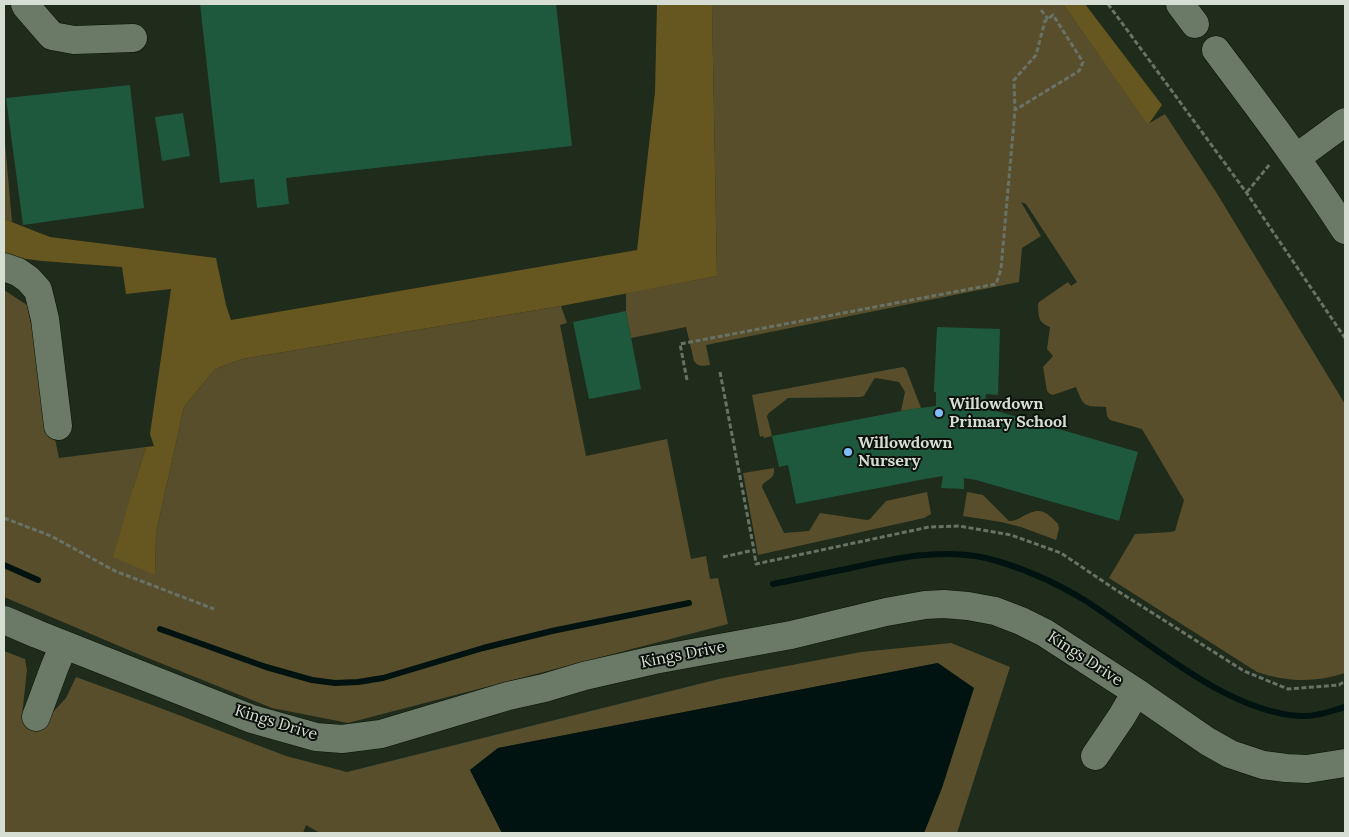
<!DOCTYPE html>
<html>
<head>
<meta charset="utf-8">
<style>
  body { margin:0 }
  #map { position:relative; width:1349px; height:837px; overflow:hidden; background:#1f2b1b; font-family:Lora,serif }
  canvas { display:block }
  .frame { position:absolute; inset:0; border:5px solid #d6ded4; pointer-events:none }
</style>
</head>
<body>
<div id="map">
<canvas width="1349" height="837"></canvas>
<div class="frame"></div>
</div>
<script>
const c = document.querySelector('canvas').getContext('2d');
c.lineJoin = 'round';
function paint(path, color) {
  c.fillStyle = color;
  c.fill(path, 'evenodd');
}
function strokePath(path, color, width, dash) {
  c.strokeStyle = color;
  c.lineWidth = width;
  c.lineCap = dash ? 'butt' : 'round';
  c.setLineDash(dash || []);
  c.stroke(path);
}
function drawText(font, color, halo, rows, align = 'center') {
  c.font = font + ' Lora,serif';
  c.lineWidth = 4;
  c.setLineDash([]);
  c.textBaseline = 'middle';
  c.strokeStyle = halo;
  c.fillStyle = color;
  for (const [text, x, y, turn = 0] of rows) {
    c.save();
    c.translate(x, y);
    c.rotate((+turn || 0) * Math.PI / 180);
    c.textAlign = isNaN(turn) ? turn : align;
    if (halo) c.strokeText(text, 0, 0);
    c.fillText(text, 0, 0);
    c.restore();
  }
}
paint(new Path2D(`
  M 712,4 L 1063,4 L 1148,124 L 1165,114 L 1216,192 L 1345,404 L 1345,673 C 1316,683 1286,682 1257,672 L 1109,578 L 1135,534 L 1171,532 L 1175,531 L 1184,500 L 1142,429 L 1110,420 L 1107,416 L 1106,407 C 1084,406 1084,408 1076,387 L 1053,395 L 1050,394 L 1047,391 L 1043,367 L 1053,356 L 1047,349 L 1050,327 C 1037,322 1039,316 1038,304 L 1039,302 L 1068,282 L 1071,286 L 1077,282 L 1026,204 L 1021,202 L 1041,236 L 1022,248 L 1019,282 L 706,345 L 710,365 C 703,366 698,367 694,361 L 686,327 L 631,338 L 626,311 L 626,293 L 717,276 Z
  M 4,131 L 12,222 L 4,219 Z
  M 4,290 L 27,305 L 59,458 L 146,447 L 133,488 L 155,574 L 156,533 L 184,407 L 215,369 L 242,359 L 561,306 L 567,323 L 560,325 L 586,456 L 667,439 L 691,559 L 706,556 L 710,579 L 718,578 L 728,624 L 348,723 L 272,708 L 138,654 L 4,597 Z
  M 903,367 L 906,369 L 921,408 L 901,411 L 905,392 L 899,382 L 876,378 L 874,379 L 864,396 L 860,397 L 788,398 L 769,413 L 767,416 L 772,436 L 764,438 L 763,436 L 760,437 L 752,395 Z
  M 774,468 C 775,478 770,478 763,484 L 762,487 L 784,533 L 809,531 L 820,513 L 867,520 L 870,519 L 886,501 L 927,492 L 931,514 L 924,518 L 758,555 L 743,473 Z
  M 967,492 L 983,495 L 1009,521 C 1014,521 1016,520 1020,518 C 1038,508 1043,508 1058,524 L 1059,529 L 1056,540 L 1021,527 L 1001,522 L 963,516 Z
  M 951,643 L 1010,667 L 957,833 L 924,833 L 943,785 L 938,663 L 498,748 L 470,770 L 502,833 L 320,833 L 306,825 L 303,833 L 4,833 L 4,651 L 25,659 L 27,670 L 22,716 L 40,726 L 66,698 L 76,677 L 147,703 L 286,756 L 347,772 L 723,678 L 861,652 Z`), '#584e2c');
paint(new Path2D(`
  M 657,4 L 712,4 L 717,276 L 561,306 L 242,359 L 215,369 L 184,407 L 156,533 L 155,575 L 113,557 L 133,488 L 146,447 L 154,446 L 150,434 L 171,289 L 126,294 L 122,267 L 42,261 L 4,256 L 4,219 L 50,237 L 216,258 L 226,305 L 231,320 L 637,250 L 655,92 Z
  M 1063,4 L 1085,4 L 1162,105 L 1148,125 Z`), '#665620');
paint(new Path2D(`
  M 938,663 L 974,688 L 943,785 L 924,833 L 502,833 L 470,770 L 498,748 Z`), '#001310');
strokePath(new Path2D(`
  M 4,565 L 38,580
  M 773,584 C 799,579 825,573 851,568 C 895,558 941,548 986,558 C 1021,567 1055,582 1086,601 C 1148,641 1226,712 1301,716 C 1316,717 1331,711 1345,707
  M 160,629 L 266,667 L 312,680 L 335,683 L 358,682 L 383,678 L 483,648 L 552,631 L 689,603`), '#001310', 6);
paint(new Path2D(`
  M 200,4 L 556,4 L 572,146 L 286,178 L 289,204 L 257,208 L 254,179 L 220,183 Z
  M 130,85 L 144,208 L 23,225 L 6,98 Z
  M 183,113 L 190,156 L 162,161 L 155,117 Z
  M 626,311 L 641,389 L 589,399 L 573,322 Z
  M 937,327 L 1000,329 L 998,395 L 986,394 L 984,409 L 1000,412 L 1138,452 L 1119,521 L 976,480 L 964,478 L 964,489 L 941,488 L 943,476 L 925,479 L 796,504 L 788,465 L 779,467 L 772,436 L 912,409 L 936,406 L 936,392 L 934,392 L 934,389 Z`), '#1e583d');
const minor = new Path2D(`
  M 25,4 L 26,6 L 52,36 L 74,40 L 133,38
  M 1180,4 L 1195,24
  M 1216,50 C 1260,109 1305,168 1345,230
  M 1296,158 L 1345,122
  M 4,267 L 18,272 L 28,279 L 38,290 L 45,319 L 58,426
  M 4,620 L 37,634 L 252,719 L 316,737 L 342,739 L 381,734 L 508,696 L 544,688 L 584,676 L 654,660 L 791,635 L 886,612 L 925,605 L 944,604 L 968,606 L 995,611 L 1021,621 L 1045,633 L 1136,692 L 1207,741 L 1230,754 L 1263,765 L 1286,768 L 1307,769 L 1345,763
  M 36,717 L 55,666 L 64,645
  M 1095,756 L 1122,716 L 1136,692`);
strokePath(minor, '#091306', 29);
strokePath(new Path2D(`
  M 1108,4 L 1246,192 L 1345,338
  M 1041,10 L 1048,19
  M 1247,192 L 1270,164
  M 720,372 L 754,550
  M 687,380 L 680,344 L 996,284 L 1001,269 L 1015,110 L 1014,80 L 1036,55 L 1045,21 L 1053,15 L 1083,62 L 1079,71 L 1015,110
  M 4,518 L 51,536 L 115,571 L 214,609
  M 723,557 L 754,550 L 756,564 L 929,527 L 959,526 L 1011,535 L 1061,553 L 1113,588 L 1244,671 L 1288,689 L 1339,685 L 1345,681`), '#687265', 3, [5, 2.5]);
strokePath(minor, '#6b7967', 28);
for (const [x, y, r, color] of [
  [939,413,5,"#81bcfa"],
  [848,452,5,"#81bcfa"]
]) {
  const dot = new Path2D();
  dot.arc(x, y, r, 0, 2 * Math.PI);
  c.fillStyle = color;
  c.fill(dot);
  strokePath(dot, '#0c110b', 2);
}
drawText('bold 16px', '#d6ded4', '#0c110b', [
  ["Willowdown",949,404],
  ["Primary School",949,422],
  ["Willowdown",858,443],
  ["Nursery",858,461]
], 'left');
drawText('16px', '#d6ded4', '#0c110b', [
  ["Kings Drive",683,655,-11],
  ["Kings Drive",1085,659,33],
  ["Kings Drive",276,723,17]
]);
</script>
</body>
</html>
